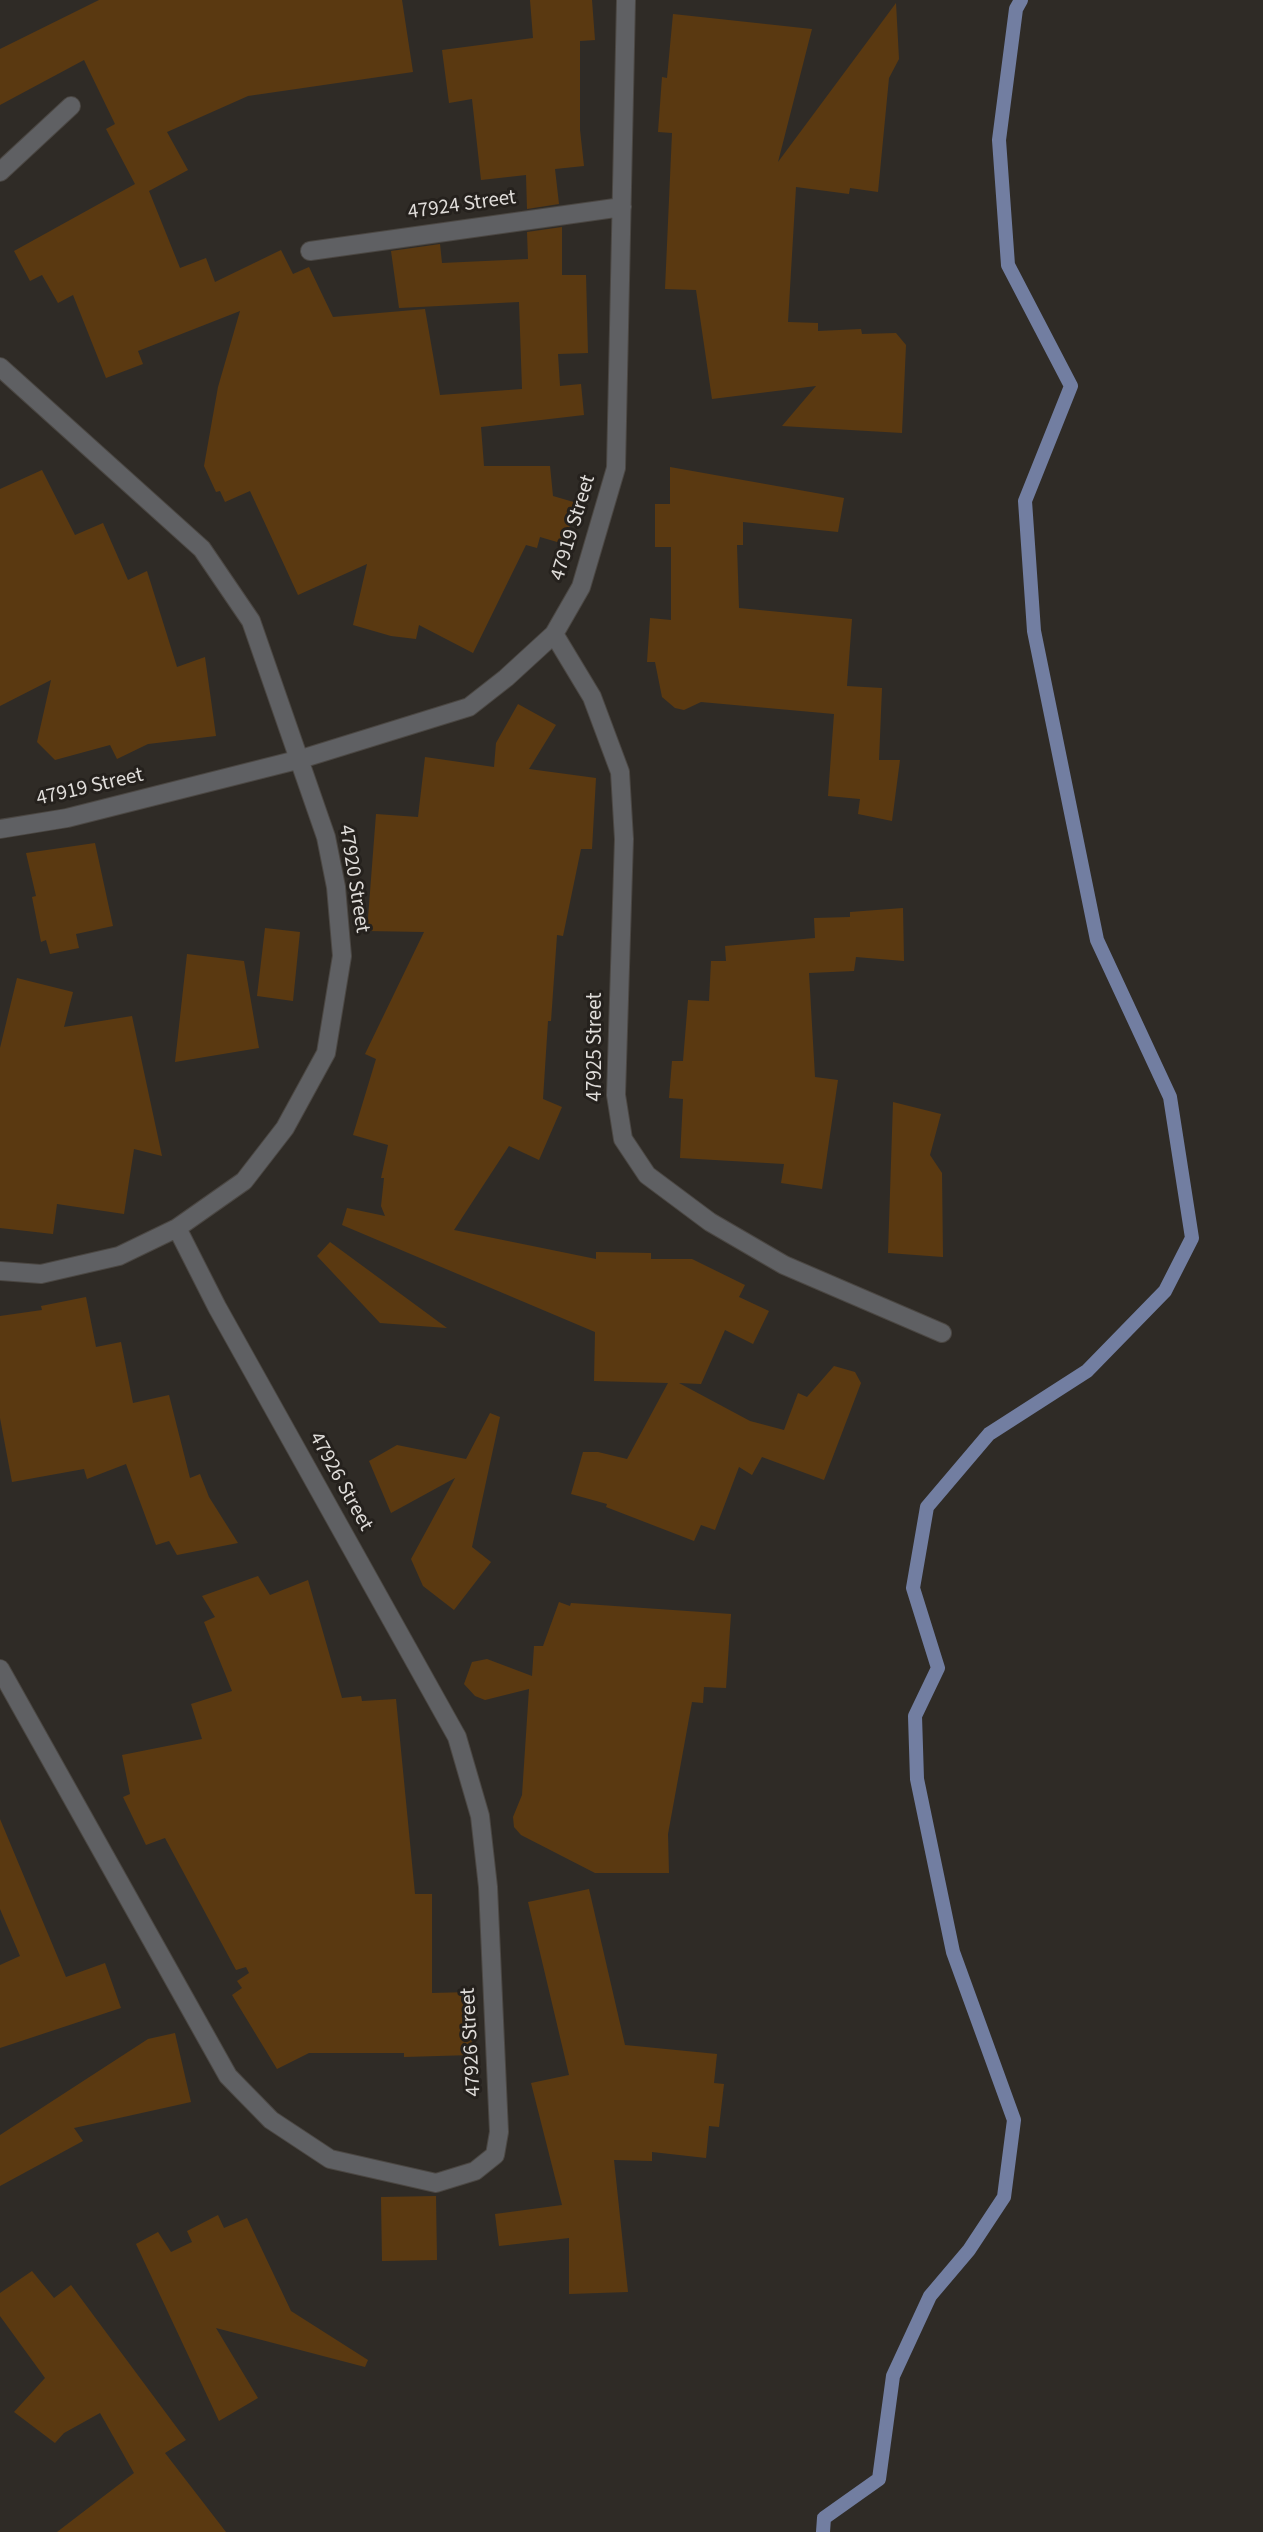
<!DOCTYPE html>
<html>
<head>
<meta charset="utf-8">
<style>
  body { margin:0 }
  canvas { display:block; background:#2f2b26 }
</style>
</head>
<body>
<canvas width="1263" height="2532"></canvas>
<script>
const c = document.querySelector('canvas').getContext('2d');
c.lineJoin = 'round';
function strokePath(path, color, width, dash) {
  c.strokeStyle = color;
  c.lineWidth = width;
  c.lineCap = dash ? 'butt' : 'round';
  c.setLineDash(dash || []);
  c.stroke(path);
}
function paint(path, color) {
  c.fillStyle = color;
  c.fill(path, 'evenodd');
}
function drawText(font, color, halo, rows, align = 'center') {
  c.font = font + ' "Source Sans 3",sans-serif';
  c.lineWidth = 6;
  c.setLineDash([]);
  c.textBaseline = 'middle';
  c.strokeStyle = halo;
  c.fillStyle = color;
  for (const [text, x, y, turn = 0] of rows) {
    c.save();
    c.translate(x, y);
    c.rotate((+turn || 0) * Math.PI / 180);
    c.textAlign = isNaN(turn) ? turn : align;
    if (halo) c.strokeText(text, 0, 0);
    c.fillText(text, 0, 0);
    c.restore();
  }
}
strokePath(new Path2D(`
  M 823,2532 L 824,2518 L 879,2479 L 893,2376 L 930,2296 L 969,2250 L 1004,2197 L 1014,2120 L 953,1952 L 917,1779 L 915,1716 L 938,1668 L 913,1588 L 927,1507 L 989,1434 L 1087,1371 L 1165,1291 L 1192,1238 L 1170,1097 L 1097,940 L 1034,631 L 1025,501 L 1071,386 L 1008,265 L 999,140 L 1016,9 L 1021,0`), '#727ea1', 14);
paint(new Path2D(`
  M 99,0 L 402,0 L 413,72 L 248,96 L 167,132 L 188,170 L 149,191 L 180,268 L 206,258 L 215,282 L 281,250 L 293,274 L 309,267 L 333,317 L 425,309 L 440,395 L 522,389 L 519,302 L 399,308 L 391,251 L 440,244 L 442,263 L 528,259 L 527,232 L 562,227 L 562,275 L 586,275 L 588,353 L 558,354 L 560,386 L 581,384 L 584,415 L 481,427 L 484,466 L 550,466 L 553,496 L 577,503 L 564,544 L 540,537 L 537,548 L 526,545 L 473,653 L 419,625 L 416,639 L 391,636 L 353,625 L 367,564 L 298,595 L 250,491 L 225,502 L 220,491 L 216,492 L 204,466 L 218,387 L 240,311 L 138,351 L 143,364 L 106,378 L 73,295 L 58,303 L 42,275 L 30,281 L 14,251 L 135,184 L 106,129 L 115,124 L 84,60 L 0,105 L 0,49 Z
  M 530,0 L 592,0 L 595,40 L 580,41 L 580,130 L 584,166 L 555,169 L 559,204 L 527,209 L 526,175 L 481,180 L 472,99 L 449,103 L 442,50 L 533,38 Z
  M 896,3 L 899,59 L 889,78 L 878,192 L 850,188 L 849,194 L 796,187 L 788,322 L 818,323 L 818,331 L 861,329 L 862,334 L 896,333 L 906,345 L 902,433 L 782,426 L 816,386 L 712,399 L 696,290 L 665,289 L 672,133 L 658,132 L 662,77 L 667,78 L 673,14 L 812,29 L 778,162 Z
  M 670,467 L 844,498 L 838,532 L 743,522 L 743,545 L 737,545 L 739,608 L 852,619 L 847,686 L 882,688 L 879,760 L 900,760 L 892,821 L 858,814 L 860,799 L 828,796 L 834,714 L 701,702 L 684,710 L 675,708 L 662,697 L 655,662 L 647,662 L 650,618 L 671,620 L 671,547 L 655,547 L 655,504 L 670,504 Z
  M 42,470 L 75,535 L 103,523 L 128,580 L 147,571 L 177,667 L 205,657 L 216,736 L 148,744 L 117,759 L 110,745 L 55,760 L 37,742 L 51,680 L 0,706 L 0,489 Z
  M 518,704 L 556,725 L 529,769 L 596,778 L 592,849 L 581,849 L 563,936 L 557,935 L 551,1021 L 548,1021 L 543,1099 L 562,1107 L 539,1160 L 509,1146 L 454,1230 L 596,1259 L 596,1252 L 651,1253 L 651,1259 L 692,1259 L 745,1285 L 739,1297 L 769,1311 L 753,1344 L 725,1330 L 701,1384 L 679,1383 L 750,1421 L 784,1430 L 798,1393 L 807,1397 L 834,1366 L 855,1372 L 861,1383 L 824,1480 L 762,1457 L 752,1475 L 739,1467 L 715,1530 L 701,1525 L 694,1541 L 606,1507 L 607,1504 L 571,1494 L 583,1452 L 598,1452 L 627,1459 L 668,1383 L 594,1381 L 595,1332 L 342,1225 L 347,1208 L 385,1216 L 381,1206 L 384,1178 L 381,1178 L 388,1145 L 353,1135 L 376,1059 L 365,1054 L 424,932 L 367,931 L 376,814 L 418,817 L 425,757 L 494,767 L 496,743 Z
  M 95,843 L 113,926 L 76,934 L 79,948 L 50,954 L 46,940 L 41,942 L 32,897 L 36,896 L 26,853 Z
  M 903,908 L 904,961 L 856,957 L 854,971 L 809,973 L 815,1077 L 838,1080 L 822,1189 L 781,1183 L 784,1164 L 680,1158 L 683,1099 L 669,1098 L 672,1061 L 683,1061 L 688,1000 L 709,1001 L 711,961 L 726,961 L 725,946 L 815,938 L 814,918 L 850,917 L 850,912 Z
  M 265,928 L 300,932 L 293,1001 L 257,996 Z
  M 187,954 L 244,961 L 259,1048 L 175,1062 Z
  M 17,978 L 73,992 L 64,1027 L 132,1016 L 162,1156 L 134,1149 L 124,1214 L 57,1204 L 53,1234 L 0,1228 L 0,1048 Z
  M 893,1102 L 941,1114 L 930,1155 L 942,1173 L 943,1257 L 888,1253 Z
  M 330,1242 L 447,1328 L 380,1323 L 317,1256 Z
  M 86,1297 L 96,1347 L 121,1342 L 133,1403 L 169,1395 L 190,1478 L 200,1474 L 209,1497 L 238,1543 L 177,1555 L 169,1541 L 156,1545 L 126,1464 L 87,1479 L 84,1469 L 12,1482 L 0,1418 L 0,1316 L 42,1310 L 41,1306 Z
  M 490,1413 L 500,1417 L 472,1547 L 491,1562 L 454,1610 L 423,1586 L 411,1559 L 455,1478 L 391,1513 L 369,1461 L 397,1445 L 466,1459 Z
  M 258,1576 L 270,1595 L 308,1580 L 342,1698 L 361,1696 L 362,1701 L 396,1699 L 415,1894 L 432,1894 L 432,1993 L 471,1992 L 472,2055 L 404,2057 L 404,2053 L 309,2053 L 277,2069 L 232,1995 L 242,1988 L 237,1981 L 249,1973 L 246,1967 L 236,1970 L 165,1838 L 146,1845 L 123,1797 L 130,1794 L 122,1755 L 202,1739 L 191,1704 L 232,1691 L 204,1622 L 215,1617 L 202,1596 Z
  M 559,1602 L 570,1606 L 571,1603 L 731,1614 L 726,1688 L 704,1687 L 703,1703 L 692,1702 L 668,1834 L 669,1873 L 595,1873 L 521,1835 L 514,1827 L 513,1817 L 522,1795 L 529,1689 L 485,1700 L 475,1696 L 464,1684 L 472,1662 L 487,1659 L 532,1676 L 534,1646 L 543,1646 Z
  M 0,1819 L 66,1977 L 105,1963 L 121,2008 L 0,2048 L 0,1965 L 20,1956 L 0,1909 Z
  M 589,1889 L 625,2045 L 717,2054 L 714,2083 L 724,2084 L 719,2127 L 709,2126 L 706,2158 L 652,2152 L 652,2161 L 614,2160 L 628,2292 L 569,2294 L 569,2238 L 499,2246 L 495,2214 L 562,2205 L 531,2083 L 569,2075 L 528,1902 Z
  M 175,2033 L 191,2102 L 74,2128 L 83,2141 L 0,2186 L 0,2135 L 148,2039 Z
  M 436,2196 L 437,2260 L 382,2261 L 381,2197 Z
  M 218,2215 L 224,2228 L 247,2218 L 291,2311 L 368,2360 L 365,2367 L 216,2328 L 258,2398 L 219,2421 L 136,2244 L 158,2232 L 171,2252 L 192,2242 L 187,2231 Z
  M 32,2271 L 54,2298 L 71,2285 L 186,2440 L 165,2453 L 226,2532 L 57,2532 L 134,2473 L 100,2413 L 64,2433 L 55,2443 L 14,2412 L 45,2378 L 0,2316 L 0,2293 Z`), '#5a3911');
const street = new Path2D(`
  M 0,172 L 71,106
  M 310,251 L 622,207
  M 0,367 L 202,549 L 251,621 L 326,837 L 336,887 L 342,956 L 326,1053 L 285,1128 L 244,1181 L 177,1228 L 119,1256 L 41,1274 L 0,1271
  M 554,634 L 592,697 L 620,772 L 624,839 L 616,1095 L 623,1139 L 647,1175 L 710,1222 L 784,1265 L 942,1333
  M 0,829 L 67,818 L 301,759 L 469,707 L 506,678 L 554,634 L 581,587 L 616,468 L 626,0
  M 0,1669 L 228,2076 L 271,2120 L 330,2159 L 436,2183 L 475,2171 L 495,2155 L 499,2132 L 488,1887 L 480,1816 L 457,1737 L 217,1307 L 177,1228`);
strokePath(street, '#4b4743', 20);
strokePath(street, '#5f6063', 18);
drawText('21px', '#dfdcd9', '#25211d', [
  ["47924 Street",462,206,-8],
  ["47919 Street",574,528,-73],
  ["47919 Street",90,788,-13],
  ["47920 Street",353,879,81],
  ["47925 Street",596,1047,-90],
  ["47926 Street",340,1482,61],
  ["47926 Street",472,2042,-93]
]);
</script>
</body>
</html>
